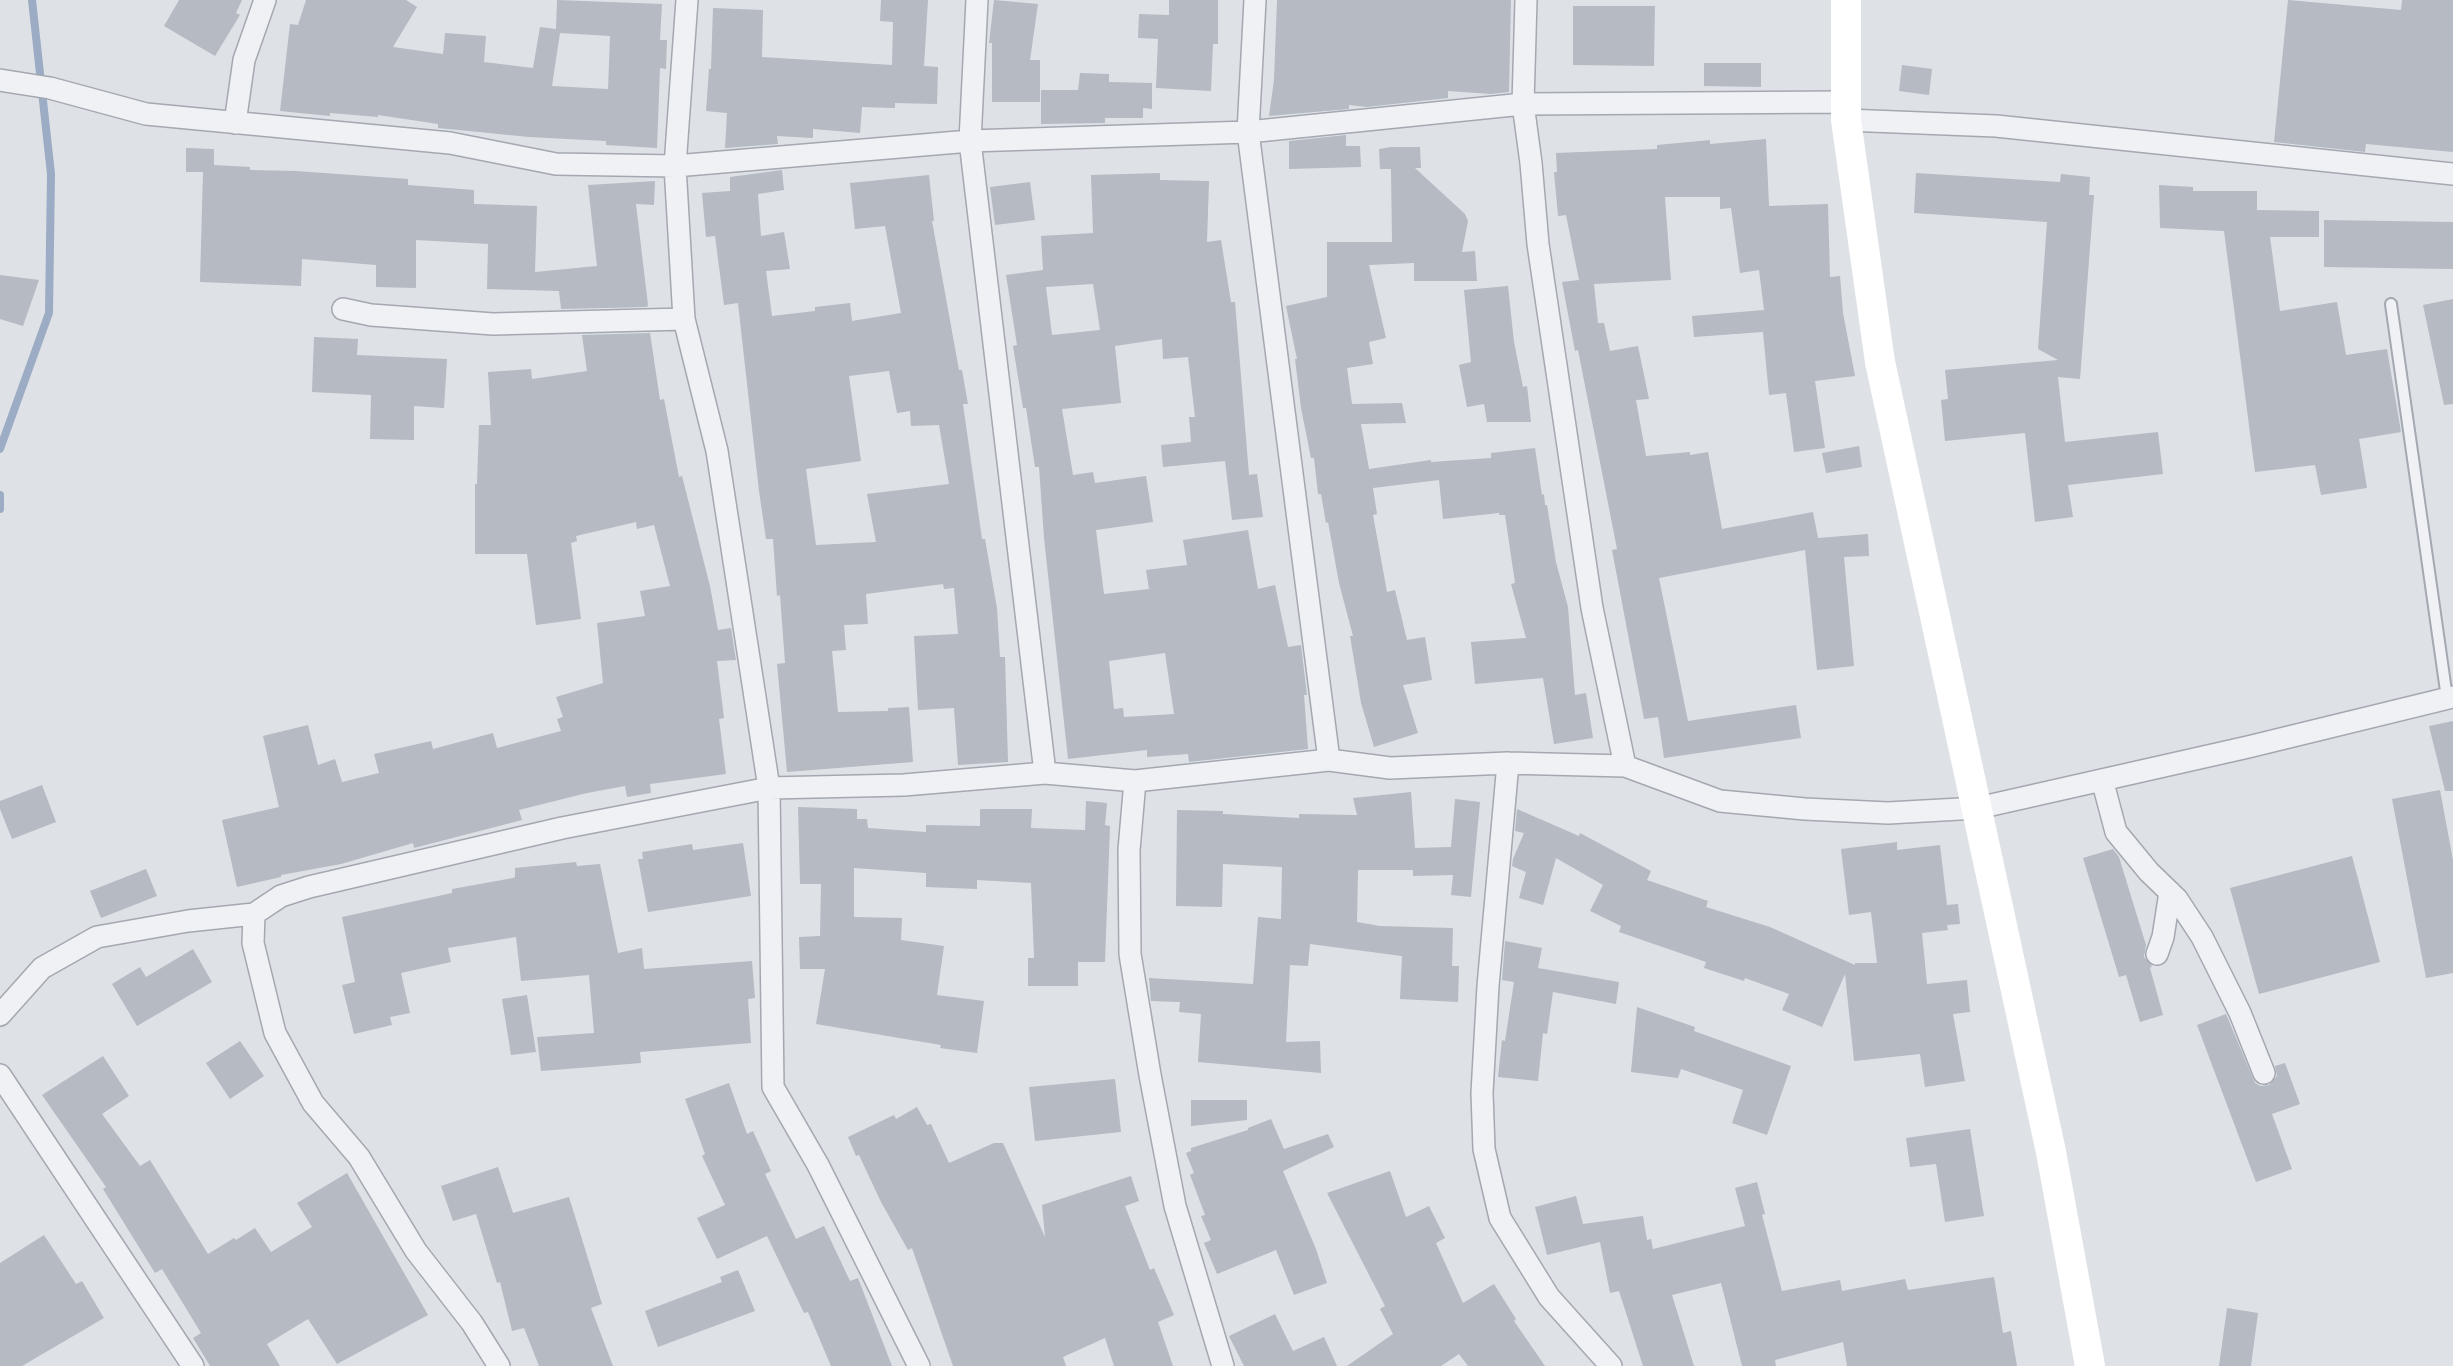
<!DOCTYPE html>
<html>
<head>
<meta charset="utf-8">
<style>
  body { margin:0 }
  canvas { display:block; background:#dee1e6 }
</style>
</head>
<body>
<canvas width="2453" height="1366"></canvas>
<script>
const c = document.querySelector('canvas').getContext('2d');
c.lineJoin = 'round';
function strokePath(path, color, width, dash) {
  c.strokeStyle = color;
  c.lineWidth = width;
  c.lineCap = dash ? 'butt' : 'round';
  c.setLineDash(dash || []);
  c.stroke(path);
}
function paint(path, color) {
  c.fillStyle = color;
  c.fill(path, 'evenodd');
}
strokePath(new Path2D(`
  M 0,449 L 49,313 L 51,174 L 32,0
  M 0,495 L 0,509`), '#9bacc4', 8);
paint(new Path2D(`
  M 179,0 L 242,0 L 236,13 L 240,15 L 215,56 L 164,26 Z
  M 306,0 L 406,0 L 417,7 L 393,47 L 443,54 L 445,33 L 486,36 L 484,62 L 533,68 L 540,27 L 556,29 L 557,0 L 662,4 L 660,40 L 667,40 L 666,69 L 660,68 L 657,148 L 606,145 L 606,141 L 529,137 L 438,128 L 438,124 L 378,115 L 378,117 L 330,113 L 330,116 L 280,111 L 290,24 L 298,25 ZM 560,33 L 610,36 L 608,89 L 552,86 Z
  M 881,0 L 928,0 L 924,66 L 938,67 L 937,104 L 895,103 L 895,108 L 862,107 L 860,133 L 813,129 L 813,138 L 777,136 L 778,144 L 725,148 L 727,113 L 706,111 L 709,69 L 711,69 L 713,8 L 763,10 L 762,57 L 892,65 L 893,22 L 880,21 Z
  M 994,0 L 1038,4 L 1030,60 L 1040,60 L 1040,102 L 992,102 L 992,43 L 989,43 Z
  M 1169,0 L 1218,0 L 1218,44 L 1213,44 L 1211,91 L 1156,88 L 1158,39 L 1138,38 L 1139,14 L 1169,15 Z
  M 1277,0 L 1511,0 L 1509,92 L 1491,94 L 1448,91 L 1448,98 L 1367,107 L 1349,105 L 1349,109 L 1269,116 L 1274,80 Z
  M 2288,0 L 2401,10 L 2402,0 L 2453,0 L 2453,152 L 2366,144 L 2365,152 L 2274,142 Z
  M 1573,6 L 1655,6 L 1654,66 L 1573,65 Z
  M 1704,63 L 1761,63 L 1761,87 L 1704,86 Z
  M 1902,65 L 1932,69 L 1929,95 L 1899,91 Z
  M 1080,73 L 1109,74 L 1109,82 L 1152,83 L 1152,109 L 1143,108 L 1143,118 L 1105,118 L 1105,123 L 1041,124 L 1041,90 L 1078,90 Z
  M 1346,135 L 1346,146 L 1360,146 L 1361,167 L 1289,169 L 1289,141 Z
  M 1766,139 L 1769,206 L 1828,204 L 1830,277 L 1840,276 L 1843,313 L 1855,376 L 1815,381 L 1825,448 L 1794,452 L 1786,393 L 1769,395 L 1763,332 L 1694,337 L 1692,316 L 1764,310 L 1759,270 L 1740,273 L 1731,208 L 1720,209 L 1720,197 L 1665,197 L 1671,280 L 1594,284 L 1598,323 L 1604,323 L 1610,351 L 1638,346 L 1649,399 L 1636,400 L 1646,456 L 1690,452 L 1690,455 L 1708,452 L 1722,529 L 1813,512 L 1818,538 L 1868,534 L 1869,556 L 1844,557 L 1854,666 L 1817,670 L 1805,550 L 1659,578 L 1688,721 L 1796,705 L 1801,738 L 1664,758 L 1658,717 L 1644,719 L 1612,550 L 1617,549 L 1578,350 L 1575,351 L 1562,282 L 1579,280 L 1566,215 L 1558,216 L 1554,172 L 1557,172 L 1556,153 L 1657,149 L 1657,145 L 1710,140 L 1710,144 Z
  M 1391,147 L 1420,147 L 1421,168 L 1415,168 L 1465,214 L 1468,221 L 1462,252 L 1475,251 L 1477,281 L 1414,281 L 1414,263 L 1369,265 L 1386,338 L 1369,342 L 1373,364 L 1347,368 L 1352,404 L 1402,403 L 1406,423 L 1361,424 L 1369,469 L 1431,460 L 1431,462 L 1491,458 L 1491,453 L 1535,448 L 1542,495 L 1544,494 L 1545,505 L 1547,505 L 1556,562 L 1568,607 L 1575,695 L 1586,693 L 1593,738 L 1554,744 L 1543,678 L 1475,684 L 1471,642 L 1526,638 L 1511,584 L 1515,583 L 1505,515 L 1499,515 L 1499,513 L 1443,519 L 1439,480 L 1373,488 L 1377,514 L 1373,515 L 1387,592 L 1395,590 L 1407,640 L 1425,637 L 1432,680 L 1403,685 L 1418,733 L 1374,747 L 1361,703 L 1350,636 L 1353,636 L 1339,583 L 1328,522 L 1326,523 L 1321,494 L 1318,494 L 1314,458 L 1311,458 L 1301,408 L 1295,359 L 1297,359 L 1286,306 L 1327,297 L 1327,242 L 1392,242 L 1391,169 L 1380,169 L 1379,149 Z
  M 186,148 L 214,149 L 214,165 L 250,167 L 250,170 L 296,171 L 408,179 L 408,185 L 474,190 L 474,204 L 537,206 L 535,272 L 597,266 L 588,185 L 655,181 L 654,205 L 636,204 L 648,305 L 647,307 L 561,309 L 559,291 L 487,289 L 488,244 L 416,240 L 416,288 L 376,287 L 376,265 L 302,259 L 301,286 L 200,282 L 203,172 L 186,172 Z
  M 782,170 L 784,190 L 758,194 L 761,236 L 784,232 L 790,269 L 766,271 L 772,316 L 815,311 L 815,307 L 850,303 L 852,321 L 901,313 L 885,226 L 855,229 L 850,183 L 929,175 L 934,221 L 932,221 L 959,370 L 962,370 L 968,404 L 963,404 L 982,539 L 985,539 L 997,608 L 1000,657 L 1005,657 L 1008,762 L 958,765 L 954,708 L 918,710 L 914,636 L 958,634 L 954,588 L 944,589 L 943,584 L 866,594 L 868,624 L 844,625 L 846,650 L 832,651 L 838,712 L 888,711 L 888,708 L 909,707 L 913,762 L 787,772 L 777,664 L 785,663 L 780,595 L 777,596 L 773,539 L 766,539 L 759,491 L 738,303 L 724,305 L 715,236 L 706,237 L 702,193 L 730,191 L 730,177 ZM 889,371 L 897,413 L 910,411 L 911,426 L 939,425 L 949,484 L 867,494 L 876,542 L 816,545 L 806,469 L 861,461 L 849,376 Z
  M 1160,173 L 1160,180 L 1209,181 L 1207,242 L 1221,240 L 1231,302 L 1235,302 L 1249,475 L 1257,474 L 1263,517 L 1232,520 L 1225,461 L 1163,467 L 1161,445 L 1191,442 L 1189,417 L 1195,417 L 1188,357 L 1163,359 L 1162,339 L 1115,346 L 1121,403 L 1062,409 L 1073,475 L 1093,472 L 1095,483 L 1146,476 L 1153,522 L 1096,530 L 1104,594 L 1149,589 L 1146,570 L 1187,565 L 1183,540 L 1248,530 L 1258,589 L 1275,585 L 1288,647 L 1301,645 L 1307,695 L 1304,695 L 1308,749 L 1189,762 L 1188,754 L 1147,757 L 1147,750 L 1068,759 L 1044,538 L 1039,467 L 1035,467 L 1026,408 L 1023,408 L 1013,346 L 1017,345 L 1006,275 L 1043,270 L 1041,236 L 1093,233 L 1091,175 ZM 1093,284 L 1100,330 L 1052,335 L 1046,287 ZM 1165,653 L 1174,714 L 1124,717 L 1123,708 L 1114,709 L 1109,661 Z
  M 1916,173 L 2060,182 L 2061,174 L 2090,177 L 2089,195 L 2094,195 L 2080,379 L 2058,377 L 2065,442 L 2158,432 L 2163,474 L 2068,485 L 2073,517 L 2035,522 L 2025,433 L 1945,441 L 1941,400 L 1948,399 L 1945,370 L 2058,360 L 2038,349 L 2047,222 L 1914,213 Z
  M 1030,182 L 1035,220 L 995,225 L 990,187 Z
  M 2159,185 L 2193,187 L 2193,191 L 2257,191 L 2257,210 L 2319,211 L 2319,237 L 2270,237 L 2280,311 L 2337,302 L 2346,355 L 2387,349 L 2401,432 L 2359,439 L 2367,488 L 2321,495 L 2315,465 L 2255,472 L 2224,231 L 2160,228 Z
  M 2324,220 L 2453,222 L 2453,269 L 2324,267 Z
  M 0,275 L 39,280 L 23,326 L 0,319 Z
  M 1508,286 L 1514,342 L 1523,387 L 1527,386 L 1531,422 L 1487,422 L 1484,404 L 1467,407 L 1459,365 L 1471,362 L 1464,290 Z
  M 2453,299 L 2453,404 L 2444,405 L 2423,305 Z
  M 650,333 L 660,400 L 664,399 L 679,477 L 682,476 L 710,586 L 718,630 L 731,628 L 736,660 L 717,661 L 724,718 L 719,719 L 726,774 L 650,784 L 651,793 L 627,797 L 625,786 L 587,793 L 519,810 L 522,820 L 414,848 L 413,843 L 341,864 L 281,875 L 281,877 L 237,887 L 222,820 L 279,807 L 263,736 L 308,725 L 318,765 L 335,759 L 342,782 L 379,773 L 374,754 L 431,741 L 433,749 L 493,733 L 497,748 L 561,731 L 557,719 L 563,717 L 556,697 L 603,683 L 597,623 L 645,616 L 640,591 L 670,586 L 654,525 L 637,529 L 636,522 L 576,536 L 577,541 L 571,543 L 581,619 L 536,625 L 527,554 L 475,554 L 475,484 L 477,484 L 479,425 L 491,425 L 488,372 L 531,369 L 532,379 L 587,371 L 582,335 Z
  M 314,337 L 358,339 L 357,355 L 447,359 L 444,408 L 414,406 L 414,440 L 370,439 L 371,395 L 312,392 Z
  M 1859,446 L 1862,467 L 1826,473 L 1822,453 Z
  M 2453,721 L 2453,791 L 2445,791 L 2429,726 Z
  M 42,785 L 56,822 L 12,839 L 0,809 L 0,801 Z
  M 2440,790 L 2453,860 L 2453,973 L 2426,978 L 2392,799 Z
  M 1411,792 L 1415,848 L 1451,847 L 1455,799 L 1480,802 L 1471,897 L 1451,895 L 1453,875 L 1413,876 L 1413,870 L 1358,870 L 1357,922 L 1380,926 L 1453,928 L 1452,966 L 1459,966 L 1458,1002 L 1400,999 L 1402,956 L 1310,944 L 1308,966 L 1290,965 L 1286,1042 L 1320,1041 L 1321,1073 L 1198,1062 L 1201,1014 L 1179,1012 L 1180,1002 L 1151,1001 L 1149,978 L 1253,984 L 1258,917 L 1281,919 L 1282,867 L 1223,864 L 1222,907 L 1176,906 L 1177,810 L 1223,811 L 1223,814 L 1299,818 L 1299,814 L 1357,815 L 1353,798 Z
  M 1086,801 L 1107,803 L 1105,825 L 1110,826 L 1105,962 L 1078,962 L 1078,986 L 1028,986 L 1028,958 L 1034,958 L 1031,883 L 977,880 L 977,889 L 926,887 L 926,873 L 854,868 L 854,917 L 902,918 L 901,940 L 944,946 L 937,995 L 984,1001 L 977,1053 L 940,1048 L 941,1045 L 816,1024 L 825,969 L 800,969 L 799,937 L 820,936 L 821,884 L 800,884 L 798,807 L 857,809 L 857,819 L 867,819 L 868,828 L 926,832 L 926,825 L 980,826 L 980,809 L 1032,809 L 1031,828 L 1085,830 Z
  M 1517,809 L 1579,836 L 1580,833 L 1651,871 L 1647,880 L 1708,901 L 1706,907 L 1770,927 L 1855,965 L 1855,963 L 1877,963 L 1871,912 L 1849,915 L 1841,849 L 1897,842 L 1897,850 L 1940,845 L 1947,905 L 1958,904 L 1960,924 L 1947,925 L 1948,930 L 1922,933 L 1927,984 L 1967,980 L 1970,1012 L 1953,1014 L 1965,1081 L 1925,1087 L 1920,1054 L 1854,1061 L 1845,974 L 1822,1027 L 1782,1010 L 1789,994 L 1745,978 L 1744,981 L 1704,968 L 1706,962 L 1619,932 L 1621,926 L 1590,911 L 1603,885 L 1556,858 L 1543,905 L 1519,898 L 1526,872 L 1512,866 L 1513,859 L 1524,833 L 1515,831 Z
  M 743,843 L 751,896 L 648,912 L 638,859 L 643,859 L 642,852 L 692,844 L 693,850 Z
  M 2113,849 L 2119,857 L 2146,945 L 2144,957 L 2152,966 L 2150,968 L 2163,1015 L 2140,1022 L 2126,975 L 2119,977 L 2083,858 Z
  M 2352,856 L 2380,962 L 2259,994 L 2230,888 Z
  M 576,862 L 577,866 L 600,864 L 618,953 L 642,948 L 644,969 L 752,961 L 755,998 L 748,999 L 751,1043 L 640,1052 L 641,1063 L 541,1071 L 537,1037 L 594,1033 L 589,975 L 521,981 L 516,937 L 448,948 L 451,962 L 401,973 L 410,1013 L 390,1017 L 392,1025 L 354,1034 L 342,985 L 355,982 L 342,917 L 452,893 L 452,889 L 513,878 L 515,877 L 515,868 Z
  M 146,869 L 157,896 L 101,918 L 90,891 Z
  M 1505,941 L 1542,948 L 1538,968 L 1619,982 L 1616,1004 L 1553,992 L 1547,1034 L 1543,1033 L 1538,1081 L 1498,1077 L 1502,1040 L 1505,1041 L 1514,982 L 1502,980 Z
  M 193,949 L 212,982 L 137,1026 L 112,984 L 140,967 L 146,977 Z
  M 527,995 L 536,1052 L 511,1055 L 502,999 Z
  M 1637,1007 L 1695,1027 L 1694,1031 L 1791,1066 L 1767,1135 L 1732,1123 L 1743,1090 L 1681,1069 L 1678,1078 L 1631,1072 Z
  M 2226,1014 L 2255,1083 L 2261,1086 L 2269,1085 L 2277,1076 L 2275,1066 L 2285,1063 L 2300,1104 L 2272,1114 L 2292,1169 L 2256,1182 L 2197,1025 Z
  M 240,1041 L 264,1076 L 230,1099 L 206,1063 Z
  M 103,1056 L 129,1096 L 102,1114 L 140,1166 L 150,1160 L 208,1254 L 234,1238 L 236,1240 L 255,1228 L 271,1252 L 312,1227 L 297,1203 L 347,1173 L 428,1315 L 337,1364 L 308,1319 L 267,1344 L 280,1366 L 210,1366 L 193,1338 L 201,1333 L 162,1269 L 155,1273 L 103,1189 L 106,1187 L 42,1095 Z
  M 1115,1079 L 1121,1132 L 1035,1141 L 1029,1087 Z
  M 729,1083 L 747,1134 L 753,1131 L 771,1171 L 765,1174 L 796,1239 L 824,1226 L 850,1281 L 858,1278 L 892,1366 L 831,1366 L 808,1312 L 804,1313 L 767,1236 L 717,1259 L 697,1218 L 725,1205 L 702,1156 L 705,1154 L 685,1099 Z
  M 1191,1100 L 1247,1100 L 1247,1120 L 1191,1126 Z
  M 917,1107 L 927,1125 L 931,1124 L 949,1163 L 994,1143 L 1003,1143 L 1045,1237 L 1042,1205 L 1131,1176 L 1139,1201 L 1125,1206 L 1150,1270 L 1154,1268 L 1174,1315 L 1158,1322 L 1173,1366 L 1114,1366 L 1105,1338 L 1063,1357 L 1066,1366 L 953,1366 L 912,1248 L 908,1250 L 881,1202 L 859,1155 L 856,1156 L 848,1137 L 894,1115 L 896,1119 Z
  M 1271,1119 L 1284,1149 L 1328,1134 L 1334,1147 L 1283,1171 L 1316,1249 L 1327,1283 L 1294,1295 L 1276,1250 L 1217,1274 L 1204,1243 L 1211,1240 L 1201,1216 L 1205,1215 L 1190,1175 L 1194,1173 L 1186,1153 L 1191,1151 L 1191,1148 L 1248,1130 L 1248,1128 Z
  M 1970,1129 L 1984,1216 L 1945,1222 L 1936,1164 L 1910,1167 L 1906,1138 Z
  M 498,1167 L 513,1213 L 569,1197 L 602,1304 L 591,1308 L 613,1366 L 539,1366 L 524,1328 L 512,1331 L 500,1282 L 497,1283 L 476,1214 L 453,1221 L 441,1186 Z
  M 1390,1171 L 1406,1217 L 1429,1206 L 1445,1238 L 1436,1243 L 1463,1303 L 1494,1284 L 1516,1319 L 1514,1321 L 1545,1366 L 1468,1366 L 1459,1354 L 1441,1366 L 1347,1366 L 1393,1334 L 1380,1309 L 1385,1306 L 1327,1193 Z
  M 1757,1182 L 1765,1214 L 1762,1215 L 1782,1291 L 1840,1280 L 1842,1291 L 1905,1279 L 1908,1290 L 1994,1277 L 2003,1333 L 2011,1331 L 2017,1366 L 1847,1366 L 1843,1342 L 1775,1360 L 1776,1366 L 1742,1366 L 1721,1283 L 1672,1295 L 1694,1366 L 1643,1366 L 1619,1291 L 1610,1293 L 1600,1242 L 1547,1255 L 1535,1207 L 1576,1196 L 1583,1224 L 1643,1216 L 1647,1240 L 1651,1239 L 1653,1249 L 1745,1226 L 1735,1188 Z
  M 44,1235 L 76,1284 L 82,1281 L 104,1318 L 22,1366 L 0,1366 L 0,1263 Z
  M 738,1270 L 755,1311 L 658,1347 L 645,1311 L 722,1282 L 720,1277 Z
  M 2227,1308 L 2258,1313 L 2251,1366 L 2219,1366 Z
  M 1275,1314 L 1293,1351 L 1324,1337 L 1337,1366 L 1244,1366 L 1229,1336 Z`), '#b5bac3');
const lane = new Path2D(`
  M 2391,304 L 2447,698`);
const street = new Path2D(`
  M 687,0 L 675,166 L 684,319 L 717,451 L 769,788 L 773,1087 L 818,1165 L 919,1366
  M 977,0 L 970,141 L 1045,773
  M 1255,0 L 1248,132 L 1329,760
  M 1526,0 L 1523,104 L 1531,163 L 1538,244 L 1592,608 L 1625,766
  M 0,80 L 50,88 L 146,114 L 450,143 L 556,164 L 675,166 L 970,141 L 1248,132 L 1523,104 L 1845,102
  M 1846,120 L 1996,126 L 2453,174
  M 235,123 L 244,60 L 265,0
  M 343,309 L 371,315 L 493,324 L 684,319
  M 1508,763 L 1488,986 L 1482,1093 L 1484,1149 L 1500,1218 L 1549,1297 L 1611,1366
  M 1135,781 L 1129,850 L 1130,954 L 1150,1075 L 1175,1206 L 1223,1366
  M 2103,783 L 2116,832 L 2149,872 L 2177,899 L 2202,937 L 2240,1013 L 2264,1073
  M 254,914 L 253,943 L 275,1033 L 313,1103 L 359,1157 L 416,1251 L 472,1323 L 499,1366
  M 2157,954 L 2163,937 L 2170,892
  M 0,1015 L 42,968 L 97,937 L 188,921 L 254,914 L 281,896 L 309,887 L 562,828 L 769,788 L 904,785 L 1045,773 L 1135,781 L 1329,760 L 1390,768 L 1508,763 L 1625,766 L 1720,801 L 1805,809 L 1888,813 L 1978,808 L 2248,747 L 2453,697
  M 0,1075 L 193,1366`);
strokePath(lane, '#a4a8b0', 14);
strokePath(street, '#a4a8b0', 24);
strokePath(lane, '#f0f1f5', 10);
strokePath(street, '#f0f1f5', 21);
strokePath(new Path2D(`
  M 1846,0 L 1846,120 L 1880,362 L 2051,1152 L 2090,1366`), '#fff', 30);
</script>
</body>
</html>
